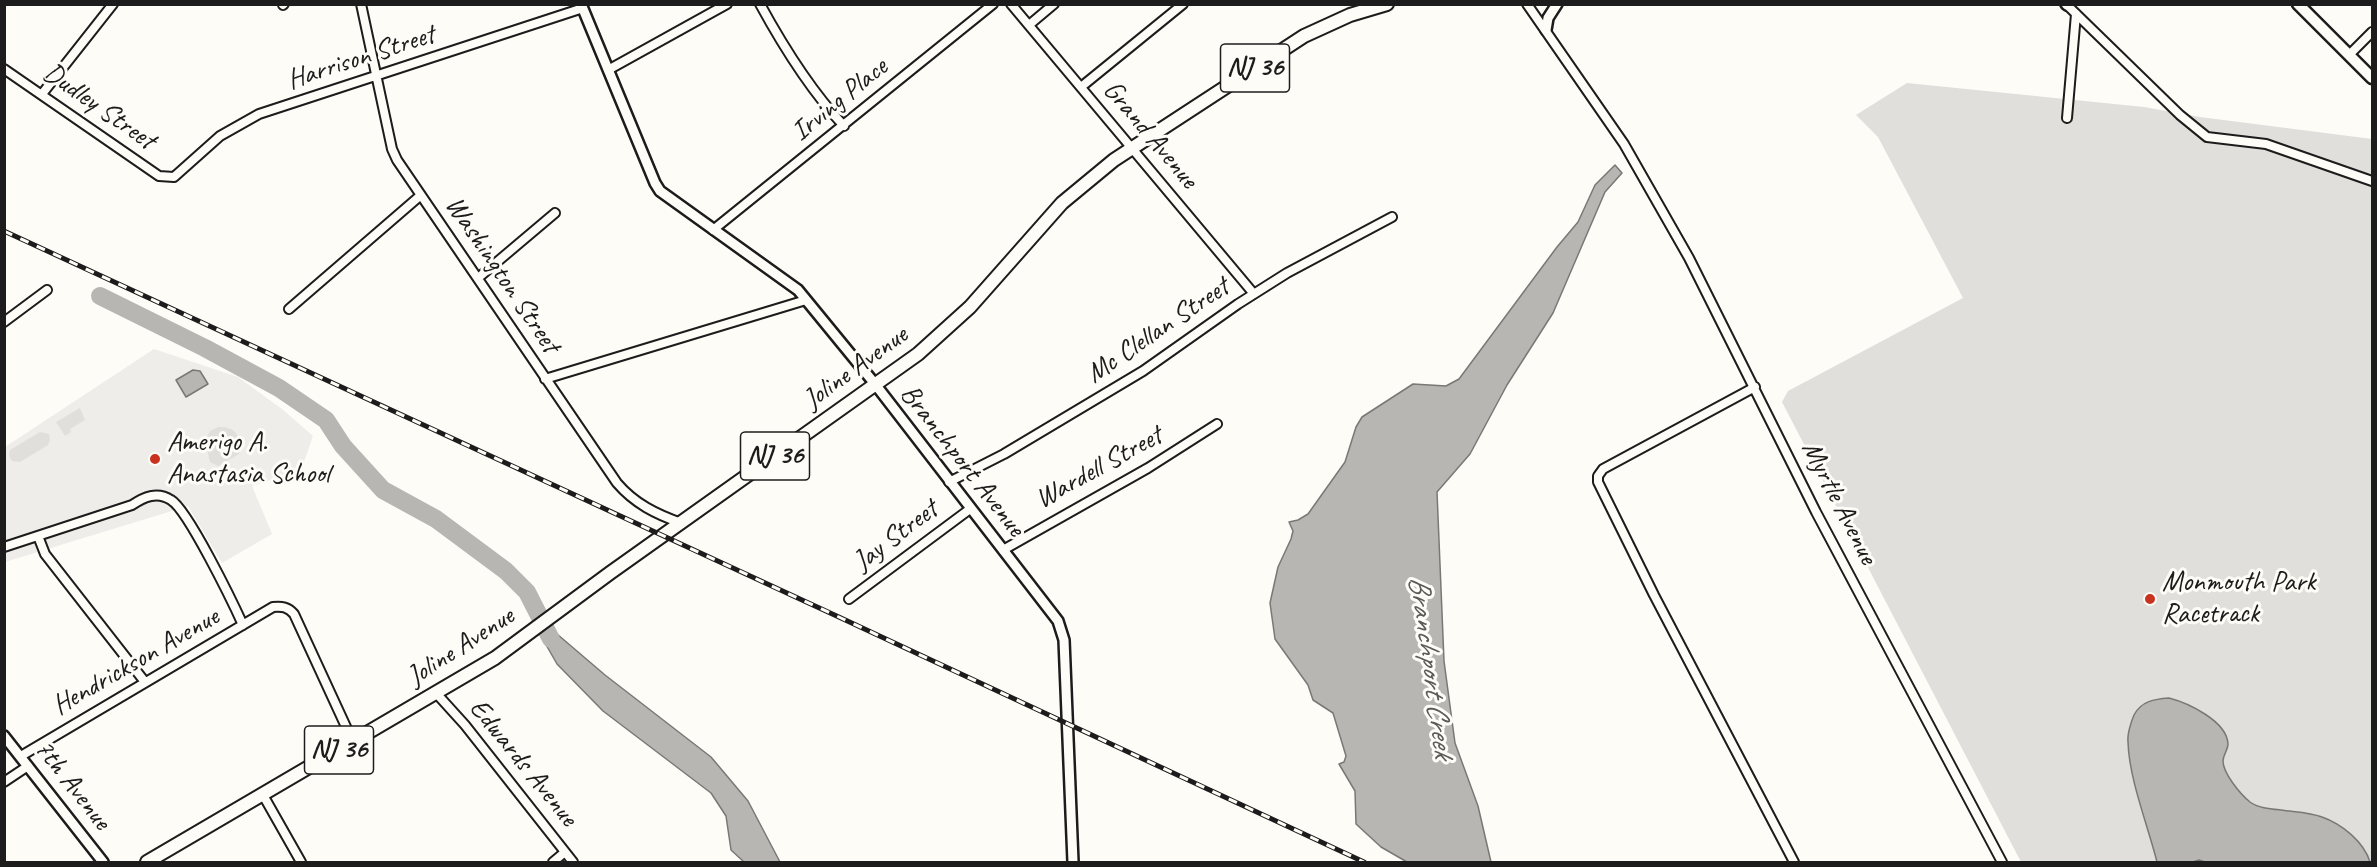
<!DOCTYPE html>
<html>
<head>
<meta charset="utf-8">
<style>
  body { margin:0 }
  #map { position:relative; width:2377px; height:867px; overflow:hidden; background:#fdfcf7; font-family:Caveat,sans-serif }
  canvas { display:block }
  .frame { position:absolute; inset:0; border:6px solid #1c1c1c; pointer-events:none }
</style>
</head>
<body>
<div id="map">
<canvas width="2377" height="867"></canvas>
<div class="frame"></div>
</div>
<script>
const c = document.querySelector('canvas').getContext('2d');
c.lineJoin = 'round';
function paint(path, color) {
  c.fillStyle = color;
  c.fill(path, 'evenodd');
}
function strokePath(path, color, width, dash) {
  c.strokeStyle = color;
  c.lineWidth = width;
  c.lineCap = dash ? 'butt' : 'round';
  c.setLineDash(dash || []);
  c.stroke(path);
}
function drawText(font, color, halo, rows, align = 'center') {
  c.font = font + ' Caveat,sans-serif';
  c.lineWidth = 6;
  c.setLineDash([]);
  c.textBaseline = 'middle';
  c.strokeStyle = halo;
  c.fillStyle = color;
  for (const [text, x, y, turn = 0] of rows) {
    c.save();
    c.translate(x, y);
    c.rotate((+turn || 0) * Math.PI / 180);
    c.textAlign = isNaN(turn) ? turn : align;
    if (halo) c.strokeText(text, 0, 0);
    c.fillText(text, 0, 0);
    c.restore();
  }
}
paint(new Path2D(`
  M 154,349 L 238,377 L 282,409 L 313,436 L 301,470 L 252,486 L 272,534 L 222,563 L 188,506 L 5,562 L 5,447 Z`), '#eeede9');
paint(new Path2D(`
  M 1907,83 L 2144,107 L 2200,117 L 2372,139 L 2372,862 L 2021,862 L 1782,402 L 1788,391 L 1963,298 L 1878,137 L 1856,115 Z
  M 80,408 L 85,420 L 70,429 L 71,432 L 65,436 L 56,422 Z
  M 218,427 C 236,426 243,438 239,454 L 218,466 L 210,462 L 205,440 L 210,431 Z
  M 40,432 L 49,434 L 50,440 L 48,445 L 20,462 L 12,461 L 9,456 L 10,450 Z`), '#e0dfdb');
const water = new Path2D(`
  M 1615,165 L 1622,173 L 1605,192 L 1553,313 L 1507,385 L 1470,454 L 1437,492 L 1444,661 L 1455,743 L 1478,806 L 1491,862 L 1407,862 L 1381,847 L 1356,824 L 1355,791 L 1339,764 L 1344,762 L 1346,756 L 1333,713 L 1313,700 L 1308,685 L 1275,639 L 1270,603 L 1278,567 L 1291,539 L 1293,531 L 1289,522 L 1298,520 L 1308,514 L 1345,462 L 1356,427 L 1362,417 L 1413,384 L 1446,386 L 1459,379 L 1557,247 L 1578,222 L 1595,185 Z
  M 193,370 L 200,371 L 208,384 L 186,397 L 176,380 Z
  M 557,634 L 605,675 L 711,757 L 748,801 L 780,862 L 744,862 L 731,850 L 726,816 L 711,793 L 603,711 L 557,664 L 545,643 Z
  M 2169,698 C 2188,703 2227,721 2228,744 C 2228,750 2223,755 2223,761 C 2223,773 2240,794 2250,802 C 2258,808 2271,809 2281,810 C 2294,812 2309,812 2322,817 C 2342,824 2364,842 2370,862 L 2205,862 L 2199,860 L 2193,862 L 2157,862 C 2148,826 2129,779 2128,742 C 2127,735 2131,722 2134,715 C 2141,701 2155,699 2169,698 Z`);
paint(water, '#b7b6b2');
strokePath(water, '#797876', 1.5);
strokePath(new Path2D(`
  M 100,296 L 205,348 L 279,388 L 326,420 L 343,446 L 383,490 L 436,519 L 506,571 L 527,592 L 551,639`), '#b7b6b2', 18);
const minor = new Path2D(`
  M 361,4 L 392,149 L 397,160 L 617,483 C 635,504 656,514 681,523
  M 760,4 C 784,48 810,90 844,126
  M 1011,4 L 1254,294
  M 1527,4 L 1624,144 L 1689,258 L 1816,512 L 2002,862
  M 283,5 L 284,4
  M 2067,5 L 2180,115 L 2207,137 L 2266,144 L 2372,181
  M 1029,25 L 1054,4
  M 2349,55 L 2372,32
  M 4,69 L 159,176 L 174,177 L 220,136 L 259,114 L 583,8
  M 608,70 L 727,4
  M 1081,87 L 1183,4
  M 42,94 L 113,4
  M 2067,118 L 2076,14
  M 713,230 L 993,4
  M 478,278 L 555,213
  M 289,309 L 421,195
  M 4,322 L 47,290
  M 545,379 L 806,300
  M 1755,387 L 1603,469 L 1598,476 L 1598,482 L 1654,595 L 1794,862
  M 949,482 L 1004,454 L 1143,371 L 1238,304 L 1287,273 L 1392,217
  M 38,536 L 45,554 L 145,682
  M 4,547 L 132,505 C 144,497 157,491 171,500 C 188,510 233,603 243,625
  M 1003,550 L 1148,468 L 1217,424
  M 849,599 L 970,509
  M 436,693 L 465,725 L 573,862
  M 21,756 L 273,607 C 282,606 288,607 294,614 L 353,742
  M 4,782 L 28,766
  M 263,795 L 301,862
  M 553,862 L 565,852`);
const tertiary = new Path2D(`
  M 581,4 L 655,183 L 660,191 L 798,290 L 875,384 L 1058,621 L 1064,640 L 1073,862
  M 2066,4 L 2067,5
  M 1546,30 L 1548,18 L 1557,4
  M 4,736 L 103,862`);
const secondary = new Path2D(`
  M 2298,4 L 2372,78`);
const primary = new Path2D(`
  M 147,862 L 495,658 L 610,573 L 918,354 L 970,307 L 1062,203 L 1114,160 L 1304,36 L 1350,15 L 1387,4`);
strokePath(minor, '#1c1c1c', 12);
strokePath(tertiary, '#1c1c1c', 14);
strokePath(secondary, '#1c1c1c', 15);
strokePath(primary, '#1c1c1c', 16);
strokePath(minor, '#fdfcf7', 8);
strokePath(tertiary, '#fdfcf7', 9);
strokePath(secondary, '#fdfcf7', 10);
strokePath(primary, '#fdfcf7', 12);
const rail = new Path2D(`
  M 4,231 L 841,618 L 1364,862`);
strokePath(rail, '#1c1c1c', 5);
strokePath(rail, '#fdfcf7', 3, [9]);
for (const [x, y, r, color] of [
  [155,459,6,"#c8321e"],
  [2150,599,6,"#c8321e"]
]) {
  const dot = new Path2D();
  dot.arc(x, y, r, 0, 2 * Math.PI);
  c.fillStyle = color;
  c.fill(dot);
  strokePath(dot, '#fdfcf7', 2);
}
for (const [x, y, w] of [
  [1255,68,69],
  [775,456,69],
  [339,750,69]
]) {
  const box = new Path2D();
  box.roundRect(x - w / 2, y - 24, w, 48, 4.5);
  c.fillStyle = '#fdfcf7';
  c.fill(box);
  strokePath(box, '#1c1c1c', 1.5);
}
drawText('bold 27px', '#1c1c1c', null, [
  ["NJ 36",1255,68],
  ["NJ 36",775,456],
  ["NJ 36",339,750]
]);
drawText('28px', '#1c1c1c', '#fdfcf7', [
  ["Harrison Street",361,58,-18],
  ["Irving Place",840,100,-39],
  ["Dudley Street",99,107,35],
  ["Grand Avenue",1150,135,50],
  ["Washington Street",502,275,56],
  ["Mc Clellan Street",1158,331,-34],
  ["Joline Avenue",856,368,-36],
  ["Branchport Avenue",962,461,52],
  ["Wardell Street",1099,468,-29],
  ["Myrtle Avenue",1839,503,63],
  ["Jay Street",896,536,-37],
  ["Joline Avenue",461,647,-33],
  ["Hendrickson Avenue",136,662,-30],
  ["Edwards Avenue",523,763,51],
  ["7th Avenue",72,785,52]
]);
drawText('28px', '#1c1c1c', '#fdfcf7', [
  ["Amerigo A.",167,443],
  ["Anastasia School",167,475],
  ["Monmouth Park",2162,583],
  ["Racetrack",2162,615]
], 'left');
drawText('italic 30px', '#5a5a58', '#fdfcf7', [
  ["Branchport Creek",1430,667,82]
]);
</script>
</body>
</html>
